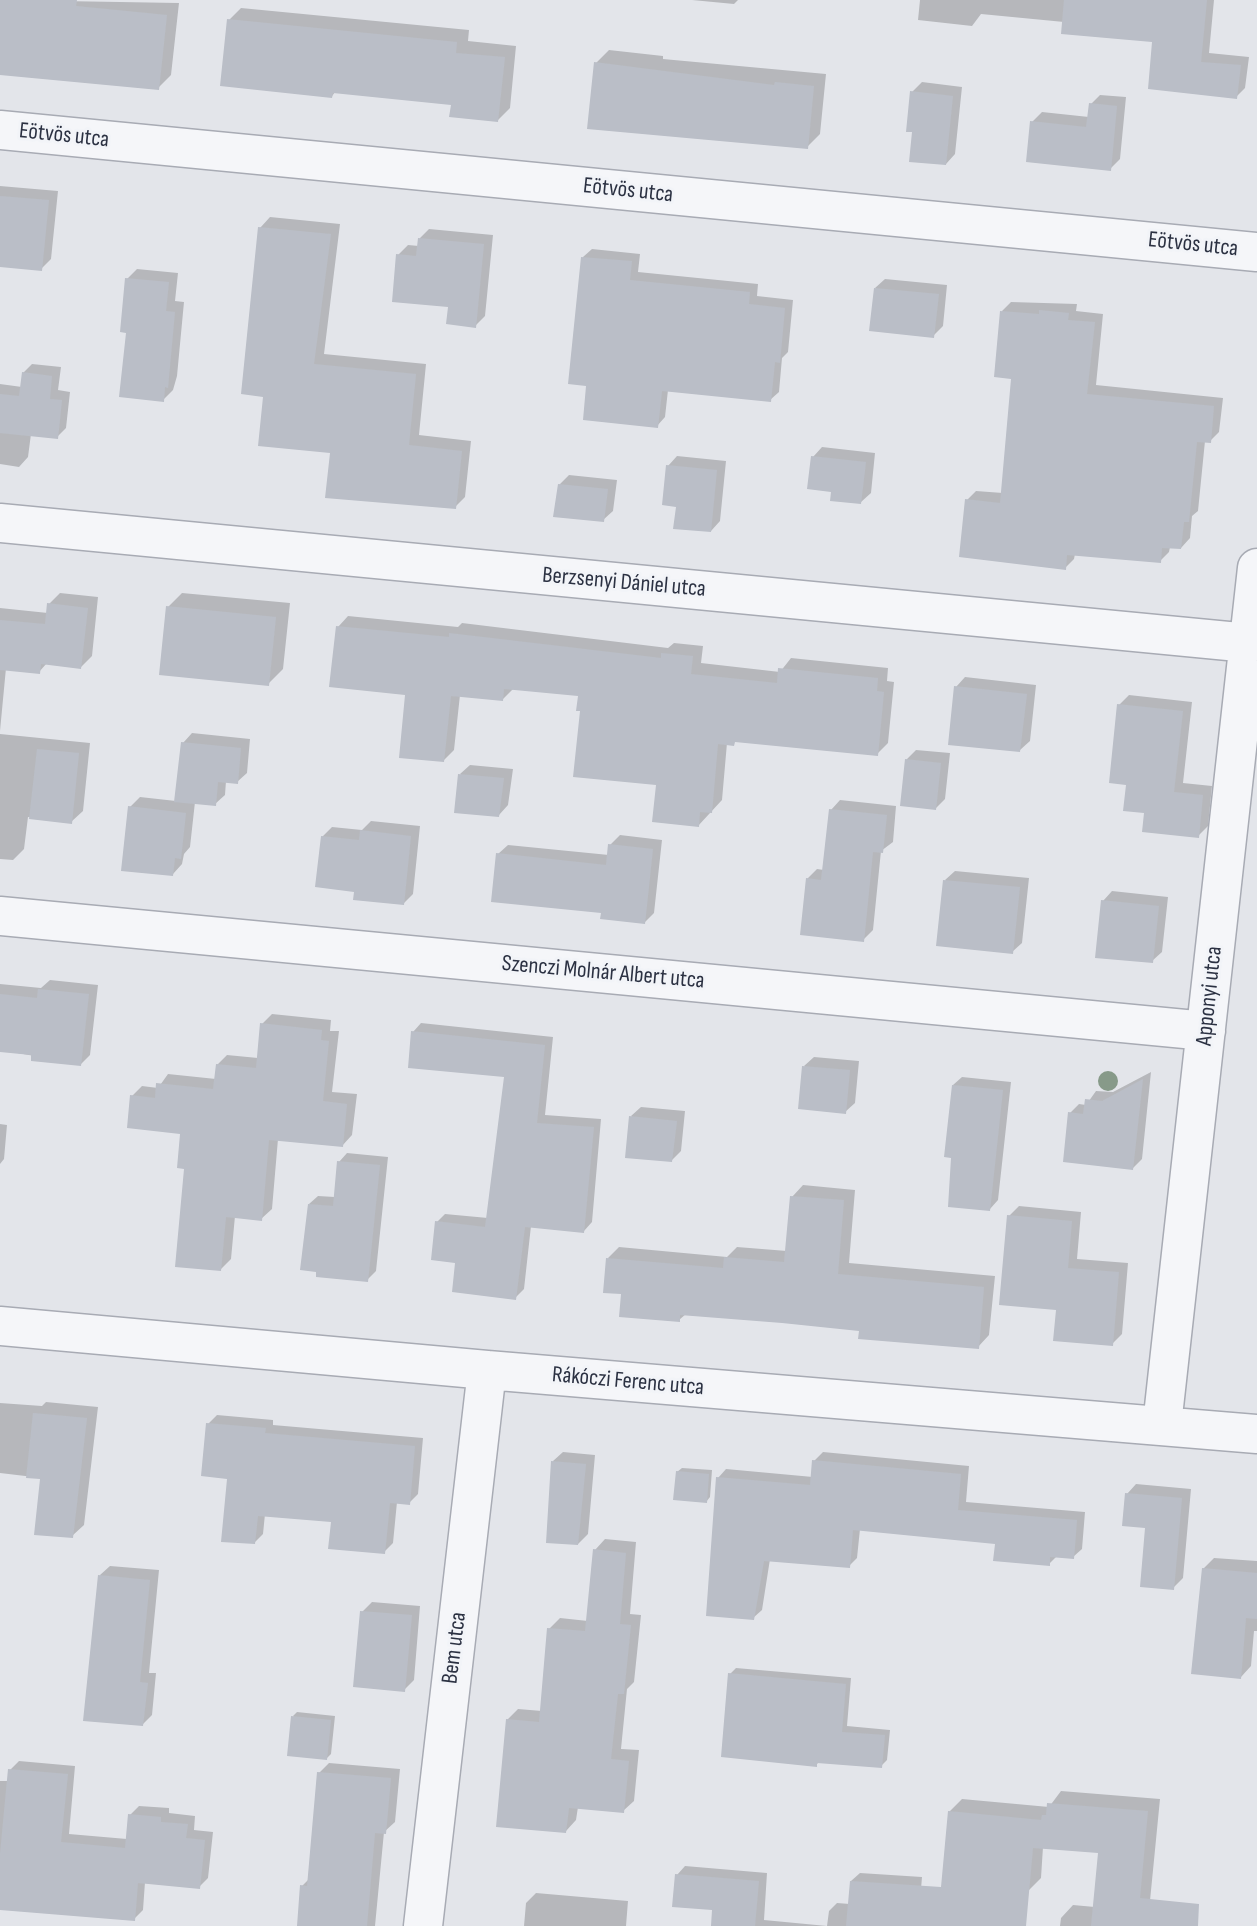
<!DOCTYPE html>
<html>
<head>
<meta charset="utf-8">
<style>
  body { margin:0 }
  canvas { display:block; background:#e3e5ea }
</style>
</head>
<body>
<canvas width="1257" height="1926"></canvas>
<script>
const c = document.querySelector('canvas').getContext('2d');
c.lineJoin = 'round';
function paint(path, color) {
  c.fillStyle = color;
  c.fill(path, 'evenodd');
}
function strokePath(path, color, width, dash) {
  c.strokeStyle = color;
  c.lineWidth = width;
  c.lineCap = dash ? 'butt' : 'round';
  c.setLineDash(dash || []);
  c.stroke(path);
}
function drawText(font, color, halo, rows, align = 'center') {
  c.font = font + ' "Sofia Sans Condensed",sans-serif';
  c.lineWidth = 6;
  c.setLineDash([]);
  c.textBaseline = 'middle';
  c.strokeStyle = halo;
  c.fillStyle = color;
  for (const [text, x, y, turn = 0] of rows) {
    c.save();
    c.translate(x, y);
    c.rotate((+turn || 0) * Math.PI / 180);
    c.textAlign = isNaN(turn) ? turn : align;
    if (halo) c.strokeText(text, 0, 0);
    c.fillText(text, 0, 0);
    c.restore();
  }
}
paint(new Path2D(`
  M 2,0 L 179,3 L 171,75 L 158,88 L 0,73 Z
  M 692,0 L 738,0 L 734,4 Z
  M 920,0 L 1214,0 L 1209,53 L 1249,57 L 1245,88 L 1236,97 L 1154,41 L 1064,22 L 981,14 L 972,26 L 918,20 Z
  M 241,8 L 469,30 L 468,41 L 516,46 L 510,108 L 498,120 L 453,103 L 336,91 L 332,96 L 229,20 Z
  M 609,50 L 663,56 L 663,59 L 826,74 L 820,134 L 807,147 L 596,63 Z
  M 922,82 L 962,87 L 955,154 L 946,164 L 912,92 Z
  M 1100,95 L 1126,97 L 1120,159 L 1110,169 L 1032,122 L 1042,112 L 1089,117 L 1091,104 Z
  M 0,186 L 58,191 L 51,259 L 41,269 L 0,265 Z
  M 270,217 L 340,224 L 324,354 L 426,364 L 419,435 L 471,441 L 465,497 L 455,507 L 332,452 L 265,395 L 260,228 Z
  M 429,229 L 493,235 L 485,316 L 475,326 L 398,255 L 408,245 L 419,246 L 420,238 Z
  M 592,249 L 640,254 L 638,272 L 758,284 L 757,296 L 793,300 L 788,352 L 782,358 L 779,392 L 770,400 L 668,390 L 665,417 L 657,426 L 588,384 L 583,257 Z
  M 137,269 L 178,273 L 175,301 L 184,302 L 177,376 L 173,390 L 163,400 L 127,279 Z
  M 885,279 L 947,285 L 943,326 L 933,336 L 875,288 Z
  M 1011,302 L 1077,304 L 1076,311 L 1103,314 L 1096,385 L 1223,398 L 1219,432 L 1210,441 L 1205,441 L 1198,511 L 1192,516 L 1190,538 L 1181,548 L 1170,547 L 1169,552 L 1160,561 L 1075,554 L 1074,559 L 1065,568 L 967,500 L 976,491 L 1003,493 L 1013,378 L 1002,311 Z
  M 32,364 L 61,367 L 58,390 L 70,392 L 66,428 L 57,437 L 31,434 L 28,457 L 19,467 L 0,464 L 0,384 L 22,387 L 23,373 Z
  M 822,447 L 875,453 L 871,493 L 861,502 L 833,490 L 813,457 Z
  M 677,456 L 726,461 L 720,521 L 711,531 L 677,505 L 668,466 Z
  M 569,475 L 617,480 L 613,511 L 603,520 L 559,485 Z
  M 60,593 L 98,597 L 92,656 L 81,667 L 47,663 L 39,672 L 6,668 L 0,731 L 0,608 L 48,613 L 49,604 Z
  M 182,593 L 290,603 L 283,669 L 268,684 L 168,607 Z
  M 348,616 L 458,627 L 462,623 L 668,648 L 674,643 L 703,646 L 701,663 L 780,672 L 791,658 L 888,668 L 887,681 L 894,682 L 888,743 L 877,754 L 737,741 L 727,743 L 722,800 L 698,826 L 582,710 L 580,695 L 514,688 L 503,699 L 460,695 L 454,750 L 444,760 L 407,694 L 338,627 Z
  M 965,677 L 1036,685 L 1030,741 L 1020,750 L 956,687 Z
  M 1129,695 L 1192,702 L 1183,783 L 1212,786 L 1208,826 L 1198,836 L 1146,812 L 1128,784 L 1119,705 Z
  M 192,733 L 250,739 L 247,773 L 237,782 L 226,781 L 225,795 L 215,804 L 195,802 L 190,847 L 184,854 L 182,864 L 173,874 L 130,807 L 140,797 L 176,801 L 183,743 Z
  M 0,734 L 90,743 L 83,811 L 71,822 L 28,817 L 24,849 L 13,860 L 0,859 Z
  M 916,750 L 950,753 L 945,799 L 936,808 L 906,760 Z
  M 470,765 L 513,769 L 508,805 L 499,815 L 460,774 Z
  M 840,800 L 896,806 L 893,842 L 881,851 L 873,930 L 863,940 L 807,879 L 817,869 L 824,870 L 831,810 Z
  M 371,821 L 420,826 L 413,894 L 404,903 L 356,890 L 322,837 L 332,827 L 362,830 Z
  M 620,835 L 662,840 L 654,913 L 645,922 L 603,912 L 498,854 L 508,845 L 609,855 L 610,845 Z
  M 955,871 L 1029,878 L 1022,943 L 1012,952 L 945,880 Z
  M 1112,891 L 1168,897 L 1162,952 L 1152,961 L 1103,901 Z
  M 50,980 L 98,985 L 90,1055 L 81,1064 L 0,1050 L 0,984 L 41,988 Z
  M 272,1014 L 331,1020 L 330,1031 L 339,1031 L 332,1092 L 357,1094 L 352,1135 L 342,1146 L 278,1139 L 272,1209 L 261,1219 L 235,1216 L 231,1259 L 221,1269 L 186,1167 L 182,1132 L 132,1096 L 142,1086 L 158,1088 L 168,1074 L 216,1079 L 217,1065 L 227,1055 L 258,1058 L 262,1024 Z
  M 421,1023 L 553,1037 L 545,1115 L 601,1119 L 592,1222 L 584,1231 L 531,1226 L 524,1289 L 515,1298 L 457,1261 L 437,1222 L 445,1214 L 488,1218 L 506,1075 L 413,1032 Z
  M 814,1057 L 859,1061 L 855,1103 L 845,1112 L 804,1066 Z
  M 1151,1072 L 1142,1159 L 1133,1168 L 1070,1113 L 1079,1104 L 1086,1105 L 1096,1091 L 1113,1092 Z
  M 962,1077 L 1011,1082 L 998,1200 L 990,1209 L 953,1085 Z
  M 641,1107 L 685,1111 L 681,1151 L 671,1161 L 631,1116 Z
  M 0,1124 L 7,1125 L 4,1159 L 0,1164 Z
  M 347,1153 L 388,1157 L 376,1271 L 367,1280 L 309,1204 L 318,1196 L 335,1197 L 339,1162 Z
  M 803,1185 L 855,1190 L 849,1263 L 995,1276 L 989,1335 L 978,1347 L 861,1329 L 686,1314 L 679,1320 L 623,1293 L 608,1258 L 619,1247 L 727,1257 L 737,1247 L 787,1251 L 792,1197 Z
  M 1019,1206 L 1081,1212 L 1077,1259 L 1128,1263 L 1122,1334 L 1112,1344 L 1058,1308 L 1009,1216 Z
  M 46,1402 L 98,1407 L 84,1525 L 72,1536 L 42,1478 L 0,1473 L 0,1403 L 42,1406 Z
  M 217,1415 L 273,1420 L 273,1425 L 423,1438 L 418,1494 L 409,1503 L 397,1502 L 393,1543 L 384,1552 L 332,1521 L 265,1514 L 263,1534 L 254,1543 L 208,1424 Z
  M 563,1452 L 595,1455 L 588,1534 L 578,1544 L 553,1461 Z
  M 823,1452 L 969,1466 L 966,1502 L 1085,1512 L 1082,1549 L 1073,1557 L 1057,1556 L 1049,1564 L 997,1542 L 860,1529 L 857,1558 L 849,1566 L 770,1559 L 762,1610 L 753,1618 L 718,1478 L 726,1469 L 813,1477 L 814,1461 Z
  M 682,1468 L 712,1470 L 710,1497 L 706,1502 L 677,1472 Z
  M 1136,1484 L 1191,1489 L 1183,1578 L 1173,1588 L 1147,1527 L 1127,1494 Z
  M 605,1539 L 636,1542 L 630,1614 L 641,1615 L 634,1682 L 627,1689 L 621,1749 L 639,1750 L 634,1801 L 623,1811 L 578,1807 L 576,1820 L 566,1831 L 507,1720 L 518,1709 L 542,1711 L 549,1629 L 560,1618 L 588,1621 L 595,1550 Z
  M 1214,1558 L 1257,1561 L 1257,1631 L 1254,1631 L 1251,1666 L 1241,1677 L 1203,1569 Z
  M 110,1566 L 159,1570 L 149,1673 L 156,1673 L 152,1715 L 143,1724 L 100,1575 Z
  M 372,1602 L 420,1606 L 414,1680 L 404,1690 L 362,1612 Z
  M 736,1668 L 851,1678 L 847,1726 L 890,1730 L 887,1760 L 881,1766 L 819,1762 L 816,1765 L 730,1674 Z
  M 297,1712 L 335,1716 L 331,1754 L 327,1758 L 293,1716 Z
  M 19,1761 L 75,1766 L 69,1834 L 127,1839 L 130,1815 L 139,1806 L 169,1808 L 169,1813 L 195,1816 L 194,1830 L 213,1832 L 208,1878 L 199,1887 L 145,1882 L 143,1910 L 134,1919 L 0,1907 L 0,1781 L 9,1781 L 10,1770 Z
  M 329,1763 L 400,1769 L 395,1822 L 384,1832 L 375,1926 L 307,1926 L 302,1886 L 309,1879 L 319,1773 Z
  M 1061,1791 L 1160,1799 L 1149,1911 L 1144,1926 L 1060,1926 L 1061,1918 L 1073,1905 L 1095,1907 L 1100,1851 L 1043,1847 L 1041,1878 L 1028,1891 L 949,1812 L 962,1799 L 1049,1807 Z
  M 685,1866 L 767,1873 L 764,1920 L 827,1926 L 829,1911 L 837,1903 L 850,1904 L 851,1881 L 860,1873 L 922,1877 L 918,1926 L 713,1926 L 714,1909 L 677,1875 Z
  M 536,1893 L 628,1901 L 626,1926 L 524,1926 L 526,1903 Z`), '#0003');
paint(new Path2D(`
  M 0,0 L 77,0 L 76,6 L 167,15 L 159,90 L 0,75 Z
  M 1064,0 L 1207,0 L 1201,62 L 1241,65 L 1237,99 L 1148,89 L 1152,42 L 1061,34 Z
  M 227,19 L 457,42 L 456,53 L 505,57 L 498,122 L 449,117 L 451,105 L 333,93 L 332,98 L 220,86 Z
  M 594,62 L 774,85 L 775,82 L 814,86 L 808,149 L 587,129 Z
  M 910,91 L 953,96 L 946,165 L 909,162 L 912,132 L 906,132 Z
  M 1089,103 L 1117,106 L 1111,171 L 1026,162 L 1030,121 L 1086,127 Z
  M 0,196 L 49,200 L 42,271 L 0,267 Z
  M 258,227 L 331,234 L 314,364 L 416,374 L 409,445 L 462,451 L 456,509 L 325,498 L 330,453 L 258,446 L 263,397 L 241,394 Z
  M 418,238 L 484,244 L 476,328 L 446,324 L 448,307 L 392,302 L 396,254 L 416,256 Z
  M 581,257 L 632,261 L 630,280 L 750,292 L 749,304 L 785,308 L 780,363 L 775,362 L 771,402 L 662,391 L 658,428 L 583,420 L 586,386 L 568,384 Z
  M 125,278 L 169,282 L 166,311 L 175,312 L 168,388 L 165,387 L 164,402 L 119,397 L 126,333 L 120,332 Z
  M 874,288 L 939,294 L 934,338 L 869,331 Z
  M 1039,310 L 1069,313 L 1068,320 L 1095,322 L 1087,394 L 1214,406 L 1211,443 L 1197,442 L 1189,522 L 1184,522 L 1181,549 L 1162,548 L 1161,563 L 1067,555 L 1066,570 L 959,557 L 965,499 L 1000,503 L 1011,379 L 994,377 L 1000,311 L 1039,314 Z
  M 22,372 L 52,376 L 50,399 L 62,400 L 58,439 L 0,433 L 0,394 L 19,396 Z
  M 811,456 L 866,462 L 861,504 L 830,501 L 831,492 L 807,489 Z
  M 666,465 L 717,470 L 711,532 L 673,529 L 676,507 L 662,505 Z
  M 558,484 L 608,489 L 604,522 L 553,517 Z
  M 47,603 L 88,608 L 81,669 L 41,664 L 40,674 L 0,670 L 0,620 L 45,624 Z
  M 166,606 L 276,617 L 269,686 L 159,675 Z
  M 336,626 L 449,637 L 449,633 L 661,658 L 661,653 L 693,656 L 691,674 L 777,683 L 778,668 L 878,678 L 877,691 L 884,692 L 878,756 L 735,742 L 734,746 L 718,744 L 712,813 L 700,812 L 699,827 L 652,822 L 656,785 L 573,777 L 580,711 L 576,711 L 578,696 L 504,689 L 503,701 L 451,696 L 444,762 L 399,758 L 405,695 L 329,687 Z
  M 954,686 L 1027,694 L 1020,752 L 948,745 Z
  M 1117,704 L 1183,711 L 1174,792 L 1203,795 L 1199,838 L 1142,832 L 1144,813 L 1123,811 L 1126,785 L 1109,783 Z
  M 181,742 L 241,748 L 238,784 L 218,782 L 216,806 L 174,802 Z
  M 37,749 L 79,753 L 72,824 L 29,819 Z
  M 905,759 L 941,763 L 936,810 L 900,806 Z
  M 458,774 L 504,778 L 499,817 L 454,813 Z
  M 128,806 L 186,813 L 181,859 L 175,858 L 173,876 L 121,871 Z
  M 829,809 L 887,815 L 883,853 L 873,852 L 864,942 L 800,935 L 806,878 L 821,880 Z
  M 360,830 L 411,836 L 404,905 L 353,900 L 354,892 L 315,887 L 321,836 L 359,840 Z
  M 608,844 L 653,849 L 645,924 L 600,919 L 601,913 L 491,902 L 496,853 L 606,865 Z
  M 943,880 L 1020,887 L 1013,954 L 936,946 Z
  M 1101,900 L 1159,906 L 1153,963 L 1095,958 Z
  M 38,989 L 89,994 L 81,1066 L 31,1061 L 31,1055 L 0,1052 L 0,994 L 37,998 Z
  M 260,1023 L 322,1030 L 321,1040 L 329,1041 L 323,1101 L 347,1104 L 343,1147 L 269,1140 L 262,1221 L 226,1217 L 221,1271 L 175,1267 L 184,1169 L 177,1168 L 180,1134 L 127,1128 L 130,1095 L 155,1098 L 156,1083 L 213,1089 L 216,1064 L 256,1068 Z
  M 411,1031 L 545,1045 L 537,1123 L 594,1127 L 584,1233 L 525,1227 L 516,1300 L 452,1292 L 455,1263 L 431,1260 L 435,1221 L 485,1227 L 504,1077 L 408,1068 Z
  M 802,1066 L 850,1070 L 846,1114 L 798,1109 Z
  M 1143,1079 L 1133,1170 L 1063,1162 L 1068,1112 L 1083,1114 L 1085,1099 L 1102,1101 Z
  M 952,1085 L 1003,1090 L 990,1211 L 948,1207 L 951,1158 L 944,1157 Z
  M 629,1116 L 677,1121 L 672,1162 L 625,1158 Z
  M 337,1161 L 380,1165 L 368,1282 L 316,1277 L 316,1272 L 300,1270 L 308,1204 L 333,1206 Z
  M 790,1196 L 844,1200 L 838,1274 L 984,1287 L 979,1349 L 858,1339 L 859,1331 L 782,1323 L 680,1315 L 680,1322 L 619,1317 L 621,1294 L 603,1293 L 606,1258 L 723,1268 L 724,1257 L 784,1262 Z
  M 1007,1215 L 1072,1221 L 1068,1268 L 1119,1272 L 1113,1346 L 1053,1341 L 1056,1310 L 999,1305 Z
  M 33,1413 L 87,1418 L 73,1538 L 34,1535 L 40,1479 L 26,1478 Z
  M 206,1423 L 266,1428 L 265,1433 L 415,1446 L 410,1505 L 390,1503 L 385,1554 L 328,1549 L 331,1522 L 258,1516 L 255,1544 L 221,1542 L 227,1479 L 201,1476 Z
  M 812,1460 L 961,1474 L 958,1510 L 1077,1520 L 1074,1559 L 1050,1557 L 1050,1566 L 993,1561 L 995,1544 L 853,1530 L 850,1568 L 764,1561 L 754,1620 L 706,1616 L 716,1477 L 810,1485 Z
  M 551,1461 L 586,1464 L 578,1545 L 546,1543 Z
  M 676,1471 L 709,1474 L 707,1503 L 673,1500 Z
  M 1125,1493 L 1182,1498 L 1174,1590 L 1140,1587 L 1145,1528 L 1122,1526 Z
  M 593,1549 L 626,1553 L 620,1624 L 631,1625 L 624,1694 L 618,1694 L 611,1759 L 629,1761 L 624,1813 L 569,1808 L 566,1833 L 496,1827 L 506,1719 L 539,1722 L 547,1628 L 585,1631 Z
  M 1202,1568 L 1257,1573 L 1257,1619 L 1246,1618 L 1241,1679 L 1191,1674 Z
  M 98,1575 L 150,1580 L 140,1682 L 148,1683 L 143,1726 L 83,1721 Z
  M 360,1611 L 412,1615 L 405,1692 L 353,1687 Z
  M 728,1673 L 846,1684 L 842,1732 L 885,1735 L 882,1768 L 817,1763 L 817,1767 L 721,1757 Z
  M 291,1716 L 331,1720 L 327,1760 L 287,1756 Z
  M 8,1769 L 68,1774 L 61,1842 L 125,1848 L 128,1814 L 161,1817 L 161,1822 L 188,1824 L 186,1838 L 205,1840 L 200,1889 L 138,1883 L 135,1921 L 0,1910 L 0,1854 Z
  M 317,1772 L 391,1778 L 386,1834 L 375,1833 L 367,1926 L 297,1926 L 300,1885 L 307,1886 Z
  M 1047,1803 L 1148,1811 L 1140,1898 L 1199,1904 L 1198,1926 L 1091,1926 L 1098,1853 L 1033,1848 L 1026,1926 L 846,1926 L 850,1881 L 941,1887 L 948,1811 L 1041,1820 L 1042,1815 L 1046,1815 Z
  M 675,1874 L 759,1881 L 755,1926 L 711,1926 L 712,1910 L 672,1907 Z`), '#babec7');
const minor = new Path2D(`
  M 0,130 L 1257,252
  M 0,523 L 1249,643
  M 0,916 L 1206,1031
  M 0,1326 L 487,1370 L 1257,1434
  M 1162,1425 L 1257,568
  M 423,1926 L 487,1370`);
strokePath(minor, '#a8abb4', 41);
strokePath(minor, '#f5f6f9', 38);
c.fillStyle = '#879a89';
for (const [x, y] of [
  [1108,1081]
]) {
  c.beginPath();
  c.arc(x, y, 10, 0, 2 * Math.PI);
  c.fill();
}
drawText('23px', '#2b3142', '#f2f4f8', [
  ["Eötvös utca",64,136,6],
  ["Eötvös utca",628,191,6],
  ["Eötvös utca",1193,245,6],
  ["Berzsenyi Dániel utca",624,583,5],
  ["Szenczi Molnár Albert utca",603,973,5],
  ["Apponyi utca",1210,996,-84],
  ["Rákóczi Ferenc utca",628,1382,5],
  ["Bem utca",455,1648,-83]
]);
</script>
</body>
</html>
